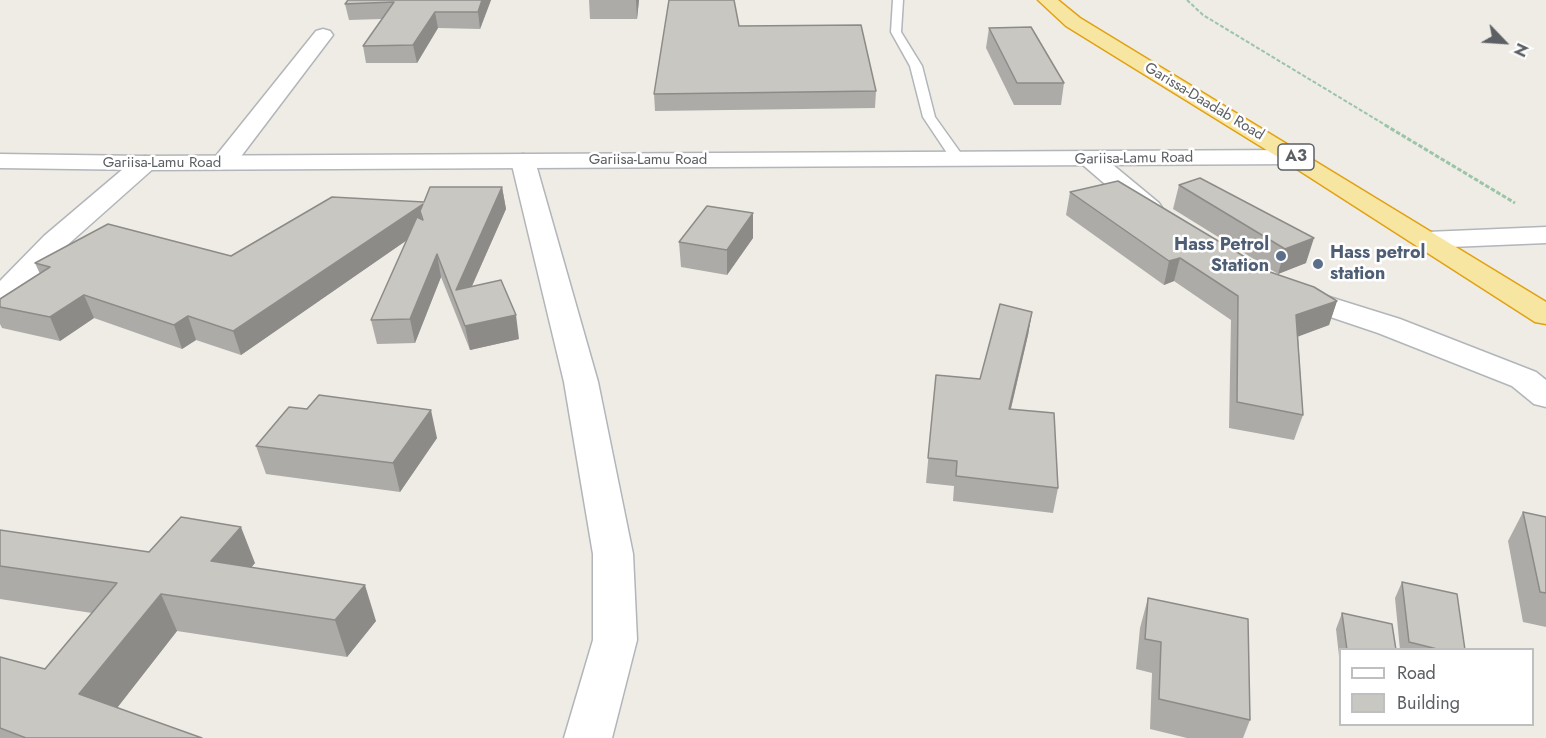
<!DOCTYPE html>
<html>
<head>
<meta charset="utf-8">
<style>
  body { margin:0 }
  #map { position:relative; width:1546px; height:738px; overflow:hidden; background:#eeece5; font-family:Jost,sans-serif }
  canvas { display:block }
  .legend { position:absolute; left:1339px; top:648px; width:195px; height:78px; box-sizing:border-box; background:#fff; border:2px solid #bebfc1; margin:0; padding:8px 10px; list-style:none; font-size:18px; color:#5c6064 }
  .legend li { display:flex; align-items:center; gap:12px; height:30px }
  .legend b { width:30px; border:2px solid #bebfc1 }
  .north { position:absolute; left:1474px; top:12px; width:60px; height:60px; -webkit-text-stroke:4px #fff; paint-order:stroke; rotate:115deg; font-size:16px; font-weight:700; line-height:24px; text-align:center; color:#5c6064 }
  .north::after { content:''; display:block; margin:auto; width:21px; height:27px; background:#5c6064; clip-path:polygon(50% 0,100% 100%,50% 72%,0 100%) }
</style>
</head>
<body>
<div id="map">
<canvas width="1546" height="738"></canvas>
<ul class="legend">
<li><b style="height:8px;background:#fff"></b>Road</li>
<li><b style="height:16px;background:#c9c7c2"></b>Building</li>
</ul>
<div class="north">N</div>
</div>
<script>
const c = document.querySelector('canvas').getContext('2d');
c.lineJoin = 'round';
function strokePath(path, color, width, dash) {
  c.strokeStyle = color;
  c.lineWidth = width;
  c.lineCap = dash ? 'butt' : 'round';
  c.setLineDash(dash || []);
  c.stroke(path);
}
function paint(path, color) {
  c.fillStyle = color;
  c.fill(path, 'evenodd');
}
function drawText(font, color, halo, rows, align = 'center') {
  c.font = font + ' Jost,sans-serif';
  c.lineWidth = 5;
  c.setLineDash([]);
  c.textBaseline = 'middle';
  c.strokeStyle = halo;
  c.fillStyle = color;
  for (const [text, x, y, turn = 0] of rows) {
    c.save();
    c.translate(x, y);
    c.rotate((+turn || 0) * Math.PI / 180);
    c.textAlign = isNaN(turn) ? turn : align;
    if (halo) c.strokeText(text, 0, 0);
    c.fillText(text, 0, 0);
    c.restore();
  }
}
const service = new Path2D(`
  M 893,0 L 903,0 L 901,32 L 922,66 L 935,117 L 965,159 L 963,162 L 953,162 L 923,117 L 910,66 L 891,32 Z`);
const minor = new Path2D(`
  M 323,29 L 330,31 L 333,35 L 233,167 L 224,169 L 215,167 L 212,162 L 215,157 L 316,31 Z
  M 1092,153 L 1101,155 L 1159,203 L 1163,209 L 1159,215 L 1150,217 L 1141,215 L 1083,165 L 1080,160 L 1083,155 Z
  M 523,154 L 532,156 L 535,161 L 598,382 L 633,554 L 637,640 L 612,738 L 564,738 L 593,640 L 593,554 L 564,382 L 511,161 L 514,156 Z
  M 145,156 L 154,158 L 157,163 L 154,168 L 64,248 L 11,304 L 0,307 L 0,281 L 44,236 L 136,158 Z
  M 1546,227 L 1546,243 L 1427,248 L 1417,246 L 1413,240 L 1417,234 L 1427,232 Z
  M 1291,285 L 1400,319 L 1536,372 L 1546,380 L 1546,407 L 1534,404 L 1512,386 L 1378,333 L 1280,300 L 1276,294 L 1280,288 Z`);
const tertiary = new Path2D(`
  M 1295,150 L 1304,152 L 1307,157 L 1304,162 L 1295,164 L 145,170 L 0,168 L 0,154 L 145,156 Z`);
const trunk = new Path2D(`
  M 1038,0 L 1058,0 L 1080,18 L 1546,302 L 1546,324 L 1535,322 L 1286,162 L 1066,26 Z`);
strokePath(service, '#b2b5b9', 3);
strokePath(minor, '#b2b5b9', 3);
strokePath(tertiary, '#b2b5b9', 3);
strokePath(trunk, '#e1a112', 3);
strokePath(new Path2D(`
  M 1187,0 L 1203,15 L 1387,126`), '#9cc4a8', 2, [4, 2]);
strokePath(new Path2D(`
  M 1385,125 L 1515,203`), '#9cc4a8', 3, [4.5, 2]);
paint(service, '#fff');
paint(minor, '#fff');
paint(tertiary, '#fff');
paint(trunk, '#f7e5a2');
paint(new Path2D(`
  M 348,0 L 491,0 L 480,29 L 438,28 L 417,63 L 366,63 L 363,46 L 382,19 L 349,20 L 345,4 Z
  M 589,0 L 639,0 L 637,19 L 590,19 Z
  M 739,26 L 876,91 L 875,108 L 655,111 L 654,94 Z
  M 989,28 L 1064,83 L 1061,105 L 1014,105 L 986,48 Z
  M 1200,178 L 1306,263 L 1278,274 L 1173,209 L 1179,185 Z
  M 502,187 L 506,209 L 472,286 L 519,339 L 470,350 L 441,277 L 415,343 L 377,344 L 371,320 L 407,240 L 241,355 L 196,340 L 182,349 L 94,318 L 60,341 L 2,328 L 0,324 L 0,299 L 40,274 L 35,263 L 231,256 L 424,202 Z
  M 1070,192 L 1270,272 L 1337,301 L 1329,325 L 1298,336 L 1303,415 L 1294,440 L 1229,428 L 1231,320 L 1174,281 L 1164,285 L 1066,215 Z
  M 753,238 L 727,275 L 681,267 L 679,242 Z
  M 1032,312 L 1028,335 L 1011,409 L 1058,488 L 1053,513 L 953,501 L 954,486 L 926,483 L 936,375 L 980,379 Z
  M 437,438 L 400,492 L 266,474 L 256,446 Z
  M 1523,512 L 1546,517 L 1546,627 L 1523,622 L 1508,541 Z
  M 0,530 L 149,552 L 255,563 L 251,567 L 376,621 L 347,657 L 177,631 L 117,708 L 202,738 L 0,738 L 0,657 L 45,669 L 92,613 L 0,599 Z
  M 1402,582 L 1465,650 L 1400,650 L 1395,598 Z
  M 1148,598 L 1250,720 L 1243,738 L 1187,738 L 1150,729 L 1152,673 L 1136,669 L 1140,628 Z
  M 1342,613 L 1396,650 L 1341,650 L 1341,674 L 1336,629 Z`), '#adaba7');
paint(new Path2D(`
  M 482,0 L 491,0 L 480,29 L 478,12 Z
  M 636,0 L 639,0 L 637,19 Z
  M 435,12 L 438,28 L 417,63 L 413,45 Z
  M 502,187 L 506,209 L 460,313 L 456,290 Z
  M 423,204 L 423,220 L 420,211 L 423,229 L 241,355 L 233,331 Z
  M 753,213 L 753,238 L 727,275 L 727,250 Z
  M 1314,238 L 1306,263 L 1278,274 L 1285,249 Z
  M 437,254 L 441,277 L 415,343 L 410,319 Z
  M 1180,258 L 1174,281 L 1164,285 L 1169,261 Z
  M 84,295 L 94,318 L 60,341 L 50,317 Z
  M 1337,301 L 1329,325 L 1289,340 L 1296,315 Z
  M 1032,312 L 1028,335 L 1005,433 L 1009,409 Z
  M 516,315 L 519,339 L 470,350 L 465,326 Z
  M 188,316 L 196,340 L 182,349 L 174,325 Z
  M 431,410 L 437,438 L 400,492 L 393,463 Z
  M 241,527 L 255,563 L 226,598 L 211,561 Z
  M 365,585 L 376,621 L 347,657 L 335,620 Z
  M 161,594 L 177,631 L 99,731 L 79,694 Z`), '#8d8b88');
const building = new Path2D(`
  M 348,0 L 482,0 L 478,12 L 435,12 L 413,45 L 363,46 L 394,2 L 345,4 Z
  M 669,0 L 734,0 L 739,26 L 861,25 L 876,91 L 654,94 Z
  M 1031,27 L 1064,83 L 1017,83 L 989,28 Z
  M 1200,178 L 1314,238 L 1285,249 L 1179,185 Z
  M 1118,181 L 1270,272 L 1314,287 L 1337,301 L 1296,315 L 1303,415 L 1237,402 L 1238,296 L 1180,258 L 1169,261 L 1070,192 Z
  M 430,187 L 502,187 L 456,290 L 501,280 L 516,315 L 465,326 L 437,254 L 410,319 L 371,320 L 417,217 L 423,220 L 420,211 L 423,204 L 233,331 L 188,316 L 174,325 L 84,295 L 50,317 L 0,307 L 0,299 L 50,267 L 35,263 L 108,224 L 231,256 L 332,197 L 424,202 Z
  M 707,206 L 753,213 L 727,250 L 679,242 Z
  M 1000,304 L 1032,312 L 1009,409 L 1054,413 L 1058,488 L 956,476 L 957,461 L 928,458 L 936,375 L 980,379 Z
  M 319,395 L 431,410 L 393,463 L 256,446 L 289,407 L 307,409 Z
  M 1523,512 L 1546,517 L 1546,593 L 1540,592 Z
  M 181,517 L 241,527 L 211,561 L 365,585 L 335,620 L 161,594 L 79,694 L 202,738 L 26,738 L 0,728 L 0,657 L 45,669 L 117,583 L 0,566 L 0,530 L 149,552 Z
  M 1402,582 L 1457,594 L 1465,650 L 1441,650 L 1409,642 Z
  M 1148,598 L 1248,619 L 1250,720 L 1159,699 L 1161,642 L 1145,639 Z
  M 1342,613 L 1392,624 L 1396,650 L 1347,650 Z`);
paint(building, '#c9c7c2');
strokePath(building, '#8d8b88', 1.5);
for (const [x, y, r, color] of [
  [1281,256,6,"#5c6f8a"],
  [1318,264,6,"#5c6f8a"]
]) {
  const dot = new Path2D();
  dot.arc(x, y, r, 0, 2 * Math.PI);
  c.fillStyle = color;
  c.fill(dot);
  strokePath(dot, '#fff', 2);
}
drawText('15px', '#5c6064', '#fff', [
  ["Garissa-Daadab Road",1204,102,31],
  ["Gariisa-Lamu Road",1134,159,-1],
  ["Gariisa-Lamu Road",648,160],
  ["Gariisa-Lamu Road",162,163]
]);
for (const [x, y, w] of [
  [1296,157,36]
]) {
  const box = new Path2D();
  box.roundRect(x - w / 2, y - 13, w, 26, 4.5);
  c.fillStyle = '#fff';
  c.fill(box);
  strokePath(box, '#5c6064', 1.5);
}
drawText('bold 16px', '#5c6064', null, [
  ["A3",1296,157]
]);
drawText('bold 18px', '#4e5e75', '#fff', [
  ["Hass Petrol",1269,246],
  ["Station",1269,267],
  ["Hass petrol",1330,254,"left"],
  ["station",1330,275,"left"]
], 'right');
</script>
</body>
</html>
